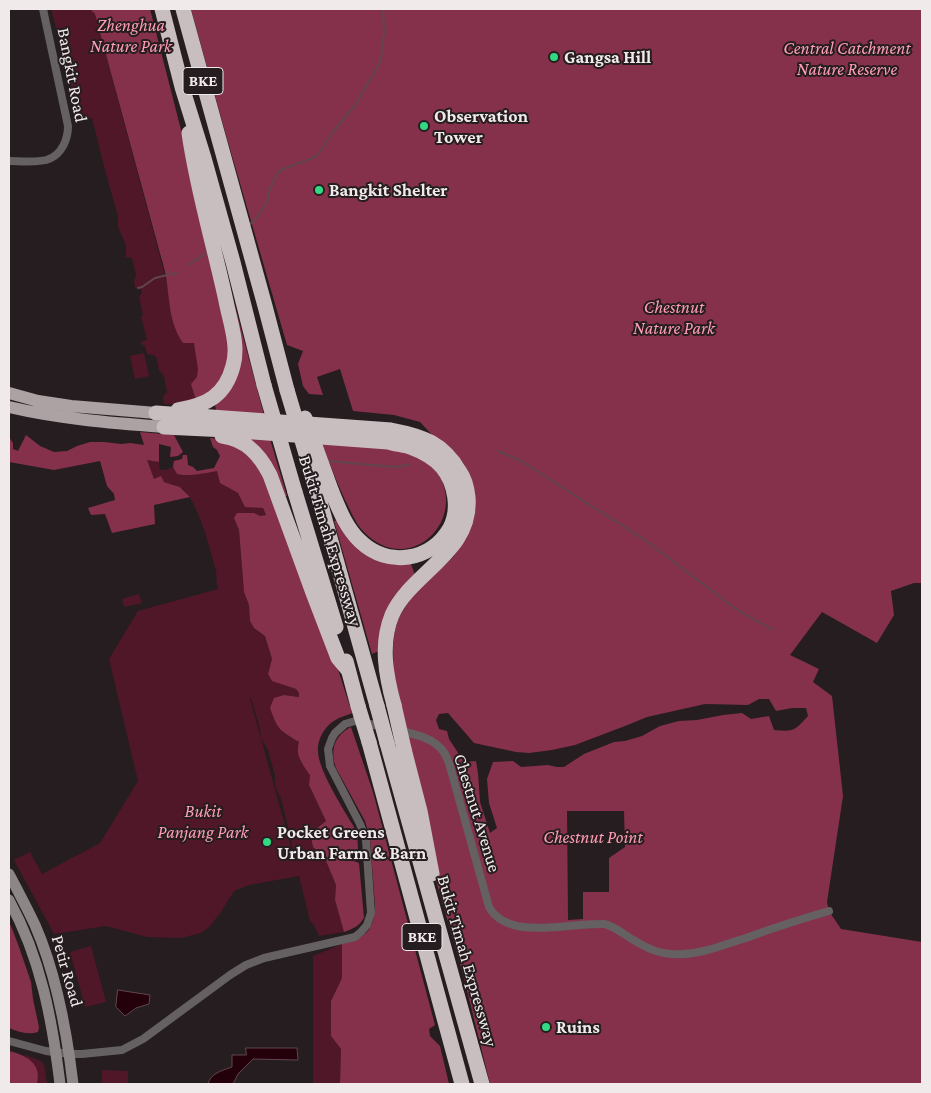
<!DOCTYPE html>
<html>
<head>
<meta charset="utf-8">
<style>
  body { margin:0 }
  #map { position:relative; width:931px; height:1093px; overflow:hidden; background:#251d1f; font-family:"Crimson Pro",serif }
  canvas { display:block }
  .frame { position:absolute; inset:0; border:10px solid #f0eaeb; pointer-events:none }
</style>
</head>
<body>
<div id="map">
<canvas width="931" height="1093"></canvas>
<div class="frame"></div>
</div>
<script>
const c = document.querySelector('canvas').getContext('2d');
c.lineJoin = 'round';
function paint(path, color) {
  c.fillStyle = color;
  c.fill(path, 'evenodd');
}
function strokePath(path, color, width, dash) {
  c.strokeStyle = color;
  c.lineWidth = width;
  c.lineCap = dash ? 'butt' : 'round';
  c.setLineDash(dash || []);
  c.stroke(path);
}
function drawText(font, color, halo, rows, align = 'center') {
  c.font = font + ' "Crimson Pro",serif';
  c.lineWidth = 4;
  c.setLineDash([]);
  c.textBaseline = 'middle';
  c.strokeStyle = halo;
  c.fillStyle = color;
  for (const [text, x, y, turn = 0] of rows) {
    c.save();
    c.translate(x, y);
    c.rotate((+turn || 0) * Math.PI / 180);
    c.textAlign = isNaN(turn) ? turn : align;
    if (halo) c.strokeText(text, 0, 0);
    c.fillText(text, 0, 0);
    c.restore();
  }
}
paint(new Path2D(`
  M 51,9 L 90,9 L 95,14 L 167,283 L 172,320 L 183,343 L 186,343 L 150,9 L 224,312 L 196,400 L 179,404 L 164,404 C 163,399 162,395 167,392 L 164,376 L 159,370 L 156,356 L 147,354 L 145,346 L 141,344 L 142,341 L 147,340 L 141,316 L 143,315 L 139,297 L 142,292 L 141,289 L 135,288 L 134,281 L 136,275 L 132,258 L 126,257 L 126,245 L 118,227 L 118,216 L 106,174 L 92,118 L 79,118 Z
  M 144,353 L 149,376 L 135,379 L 130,356 Z
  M 146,459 L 159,462 L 160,470 L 165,470 L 173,467 L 177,474 C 186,477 207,473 217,470 L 227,487 L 238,493 L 245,506 L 263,508 L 266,515 L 260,516 L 254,513 L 234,518 L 239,530 L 244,592 L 249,605 L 250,621 L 254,628 L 265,636 L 272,659 L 268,674 L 273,681 L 296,689 L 299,693 L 299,697 L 284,695 L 283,733 L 299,742 L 300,761 L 310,775 L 309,785 L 326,821 L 318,826 L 310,834 L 313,847 L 324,856 L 336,885 L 335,900 L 344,932 L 319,936 L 314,925 L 310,921 L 299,876 L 249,885 L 234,891 L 221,912 L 210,926 L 201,933 L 181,938 L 147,937 L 106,926 L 54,934 L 14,860 L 30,852 L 42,874 L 100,843 L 138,781 L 109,659 L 138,611 L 218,589 C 216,583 217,577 216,571 C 211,552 197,496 180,487 C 172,483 162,482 154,479 ZM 251,698 L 260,729 L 261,738 L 268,750 L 275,776 L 275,786 L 281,799 L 290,835 L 296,865 L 250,699 Z
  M 139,594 L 142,603 L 124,607 L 122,599 Z
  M 342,944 L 342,978 L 331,1001 L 331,1036 L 341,1049 L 340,1084 L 313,1084 L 313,956 Z
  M 91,946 L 106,1002 L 85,1007 L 70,952 Z
  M 23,1054 L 39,1060 L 44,1064 L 47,1084 L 37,1084 L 38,1082 L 32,1062 Z
  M 102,1070 L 128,1071 L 128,1084 L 102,1084 Z`), '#501729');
paint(new Path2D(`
  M 90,9 L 150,9 L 189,161 L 230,346 L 227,371 L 213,391 L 196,400 L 191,384 L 197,377 L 198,369 L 194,343 L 183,343 C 170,324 170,306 167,284 C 166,271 161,258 158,246 L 95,14 Z
  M 191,9 L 922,9 L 922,583 L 914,583 L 891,591 L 894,615 L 877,643 L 822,612 L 790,655 L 819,669 L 813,682 L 832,696 L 843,796 L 827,902 L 829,911 L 841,929 L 922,942 L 922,1084 L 490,1084 L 463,974 L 425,843 L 409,745 L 394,677 L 393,649 L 394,634 L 399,617 L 413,595 L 454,556 L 468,534 L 472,522 L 475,504 L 471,480 L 464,464 L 451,448 L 434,437 L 420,422 L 394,415 L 353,411 L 340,369 L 317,377 L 323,395 L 309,394 L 303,386 L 298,364 L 303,351 L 287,345 L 226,135 ZM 759,699 L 769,699 L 776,711 L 792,708 L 806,708 L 808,716 C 795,730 795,732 774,730 L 769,716 L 751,719 L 742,713 L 723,715 L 697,720 L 679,721 L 660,726 L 642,736 L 625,741 L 614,742 L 584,754 L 564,767 L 557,767 L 548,765 L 521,767 L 513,761 L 493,762 L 487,779 L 489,803 L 497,828 L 490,833 L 480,802 L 478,773 L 476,761 L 464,762 L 449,739 L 447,731 L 439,729 L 436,720 L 439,714 L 448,713 L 474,743 L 516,752 L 529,753 L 552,750 L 575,745 L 625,726 L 647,717 L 705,704 L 748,705 ZM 567,811 L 624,811 L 625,847 L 609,858 L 609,892 L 583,892 L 583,919 L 568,920 Z
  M 228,280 L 264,415 L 217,413 L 214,402 L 227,388 Z
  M 140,432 L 174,435 L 183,452 L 178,456 L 170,457 L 171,447 L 159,444 L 159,462 L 147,460 L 154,479 L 161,476 L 164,482 L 180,487 L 190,497 L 154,505 L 155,524 L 112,533 L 105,514 L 91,515 L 88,508 L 115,500 L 114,494 L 107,486 L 100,461 L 54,470 L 9,462 L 9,437 L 13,443 L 13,449 L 18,451 L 26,435 L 40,446 L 54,452 L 67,451 L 77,446 L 90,442 L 104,442 L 121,444 L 130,443 L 144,445 Z
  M 246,437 L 270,439 L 287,496 L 284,496 Z
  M 210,438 L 227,440 L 260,464 L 332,651 L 352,713 C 346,716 339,717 334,721 C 325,726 317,740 318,751 C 318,770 344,810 354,827 C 358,836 358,844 358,853 L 352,853 L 351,860 L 359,863 L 364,918 C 359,926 353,929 344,932 L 335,900 L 336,885 L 324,856 L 313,847 L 310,833 L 326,821 L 309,785 L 310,775 C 303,765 295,756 299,742 C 279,730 278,730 270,708 L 274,698 L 284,695 L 299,697 L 299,693 L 296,689 L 272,681 L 268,674 L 272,659 L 265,636 L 254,628 L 250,621 L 249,605 L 244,592 L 239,530 L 234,518 L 237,513 L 254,513 L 260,516 L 266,515 L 263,508 L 245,507 L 238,493 L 220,483 L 217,471 C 207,473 186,477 177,474 L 173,467 L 174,461 L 182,459 L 183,455 L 187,455 L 188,465 L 193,467 L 197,471 L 214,468 L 220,456 L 217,450 L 213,447 Z
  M 321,441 C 343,443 364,445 386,447 C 393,448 402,447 408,450 C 413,452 417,456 421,459 C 426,463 435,468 438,474 C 468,521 408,579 363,531 C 357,525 353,516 349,508 C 338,486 330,464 321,441 Z
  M 339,520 L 346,535 L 411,564 L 415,575 L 381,650 L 372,654 L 334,521 Z
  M 351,727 L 373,792 L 435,1025 L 429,1029 L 430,1036 L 440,1046 L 449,1084 L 340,1084 L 341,1049 L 331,1036 L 331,1001 L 342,978 L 342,944 C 365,938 374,931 375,906 L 370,838 L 365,821 L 336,768 C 330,750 334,736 351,727 Z
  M 9,923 L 11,926 L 19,947 L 31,982 L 33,999 L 39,1027 L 38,1032 C 27,1035 19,1032 9,1028 Z
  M 9,1051 C 26,1055 42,1063 37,1084 L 9,1084 Z`), '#86314b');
const water = new Path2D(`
  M 118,990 L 150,995 L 149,1004 L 136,1008 L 125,1016 L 116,1007 Z
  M 246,1048 L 297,1048 L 298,1060 L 253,1059 L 238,1074 L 233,1084 L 208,1084 C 211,1073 221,1071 232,1067 L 232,1055 L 246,1055 Z`);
paint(water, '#24000a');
strokePath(water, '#61464e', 1);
strokePath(new Path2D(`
  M 250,224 L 254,221 L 267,202 L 269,190 L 279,171 L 317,156 L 333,132 L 356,104 L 381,60 L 384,32 L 383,9
  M 188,265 L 208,252
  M 138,288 L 142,287 L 155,278 L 176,273
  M 498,451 L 521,461 L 645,540 L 736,609 L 773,630
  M 327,461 L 394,467 L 408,465`), '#61464e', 2);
strokePath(new Path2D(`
  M 9,161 C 19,161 41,163 49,159 C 62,154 68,139 68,126 L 43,9
  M 400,731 C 415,734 433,738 443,751 C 447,756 449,763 451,770 L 489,907 C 509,942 570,922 604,924 C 611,925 618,930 624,934 C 644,947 659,956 683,954 C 705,953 725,944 746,938 C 773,928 801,919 829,911
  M 9,1041 L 46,1051 L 69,1054 L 82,1054 L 122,1050 L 143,1039 L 230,975 L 246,965 L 264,958 L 355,937 L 361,932 L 367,925 L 371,913 L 366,840 L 360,824 L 330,766 L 328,749 L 332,738 L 335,733 L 345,724 L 355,721 L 384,727`), '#656162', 8);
strokePath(new Path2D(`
  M 9,874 C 18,891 27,908 35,925 C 56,973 67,1033 73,1084
  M 9,900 C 41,959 52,1019 60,1084`), '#8d8687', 11);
strokePath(new Path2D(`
  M 9,393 L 38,401 L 71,406 L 156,413
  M 9,407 C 60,419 112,423 164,427`), '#aca2a4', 12);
strokePath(new Path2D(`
  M 162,9 L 182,87 L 204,158 L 233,262 L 264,385
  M 183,9 L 265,306 L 287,390
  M 178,410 C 207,405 225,396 233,366 C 239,345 230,322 226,301 C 214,245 197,190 189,133
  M 156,413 L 391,430 C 423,436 443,443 460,472 C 465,479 467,488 468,497 C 473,552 411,572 392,615 C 380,644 386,676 394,705
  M 164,427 L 227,430 L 388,442 C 395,444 403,445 410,447 C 421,451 434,458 442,467 C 455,483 460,509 450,528 C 431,561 388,568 360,541 C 346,528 339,509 332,492
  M 222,436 C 246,439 260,455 270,475 L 313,593 L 338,658 L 348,670
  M 317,491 L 377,706
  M 295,492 L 336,627
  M 346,661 L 358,706
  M 369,742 L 462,1084
  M 387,743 L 482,1084
  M 404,749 L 420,811 L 432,874`), '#c8bdbf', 15);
strokePath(new Path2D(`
  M 264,385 L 295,492
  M 287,390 L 317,491
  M 305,418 L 332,492
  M 394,705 L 404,749
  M 358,706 L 369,742
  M 377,706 L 387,743`), '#c8bdbf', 15);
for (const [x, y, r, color] of [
  [554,57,5,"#33d882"],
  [424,126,5,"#33d882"],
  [319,190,5,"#33d882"],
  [267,842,5,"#33d882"],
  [546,1027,5,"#33d882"]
]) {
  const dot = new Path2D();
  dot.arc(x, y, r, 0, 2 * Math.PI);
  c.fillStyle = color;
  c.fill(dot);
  strokePath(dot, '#251d1f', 2);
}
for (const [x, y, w] of [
  [203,81,40],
  [422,937,40]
]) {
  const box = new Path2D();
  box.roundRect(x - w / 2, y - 13.5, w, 27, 4);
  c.fillStyle = '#251d1f';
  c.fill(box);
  strokePath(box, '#f0eaeb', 1);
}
drawText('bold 16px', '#f0eaeb', null, [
  ["BKE",203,81],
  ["BKE",422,937]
]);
drawText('italic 18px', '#fe9db4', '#251d1f', [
  ["Zhenghua",131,25],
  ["Nature Park",131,46],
  ["Central Catchment",847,48],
  ["Nature Reserve",847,69],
  ["Chestnut",674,307],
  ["Nature Park",674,328],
  ["Bukit",203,811],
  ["Panjang Park",203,832],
  ["Chestnut Point",593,837]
]);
drawText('bold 18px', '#f0eaeb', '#251d1f', [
  ["Gangsa Hill",564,57],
  ["Observation",434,116],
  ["Tower",434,137],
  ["Bangkit Shelter",329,190],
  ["Pocket Greens",277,832],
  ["Urban Farm & Barn",277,853],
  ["Ruins",556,1027]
], 'left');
drawText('18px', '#f0eaeb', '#251d1f', [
  ["Bangkit Road",72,75,79],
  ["Bukit Timah Expressway",330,541,73],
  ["Chestnut Avenue",477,813,73],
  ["Bukit Timah Expressway",467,961,74],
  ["Petir Road",67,971,74]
]);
</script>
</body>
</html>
